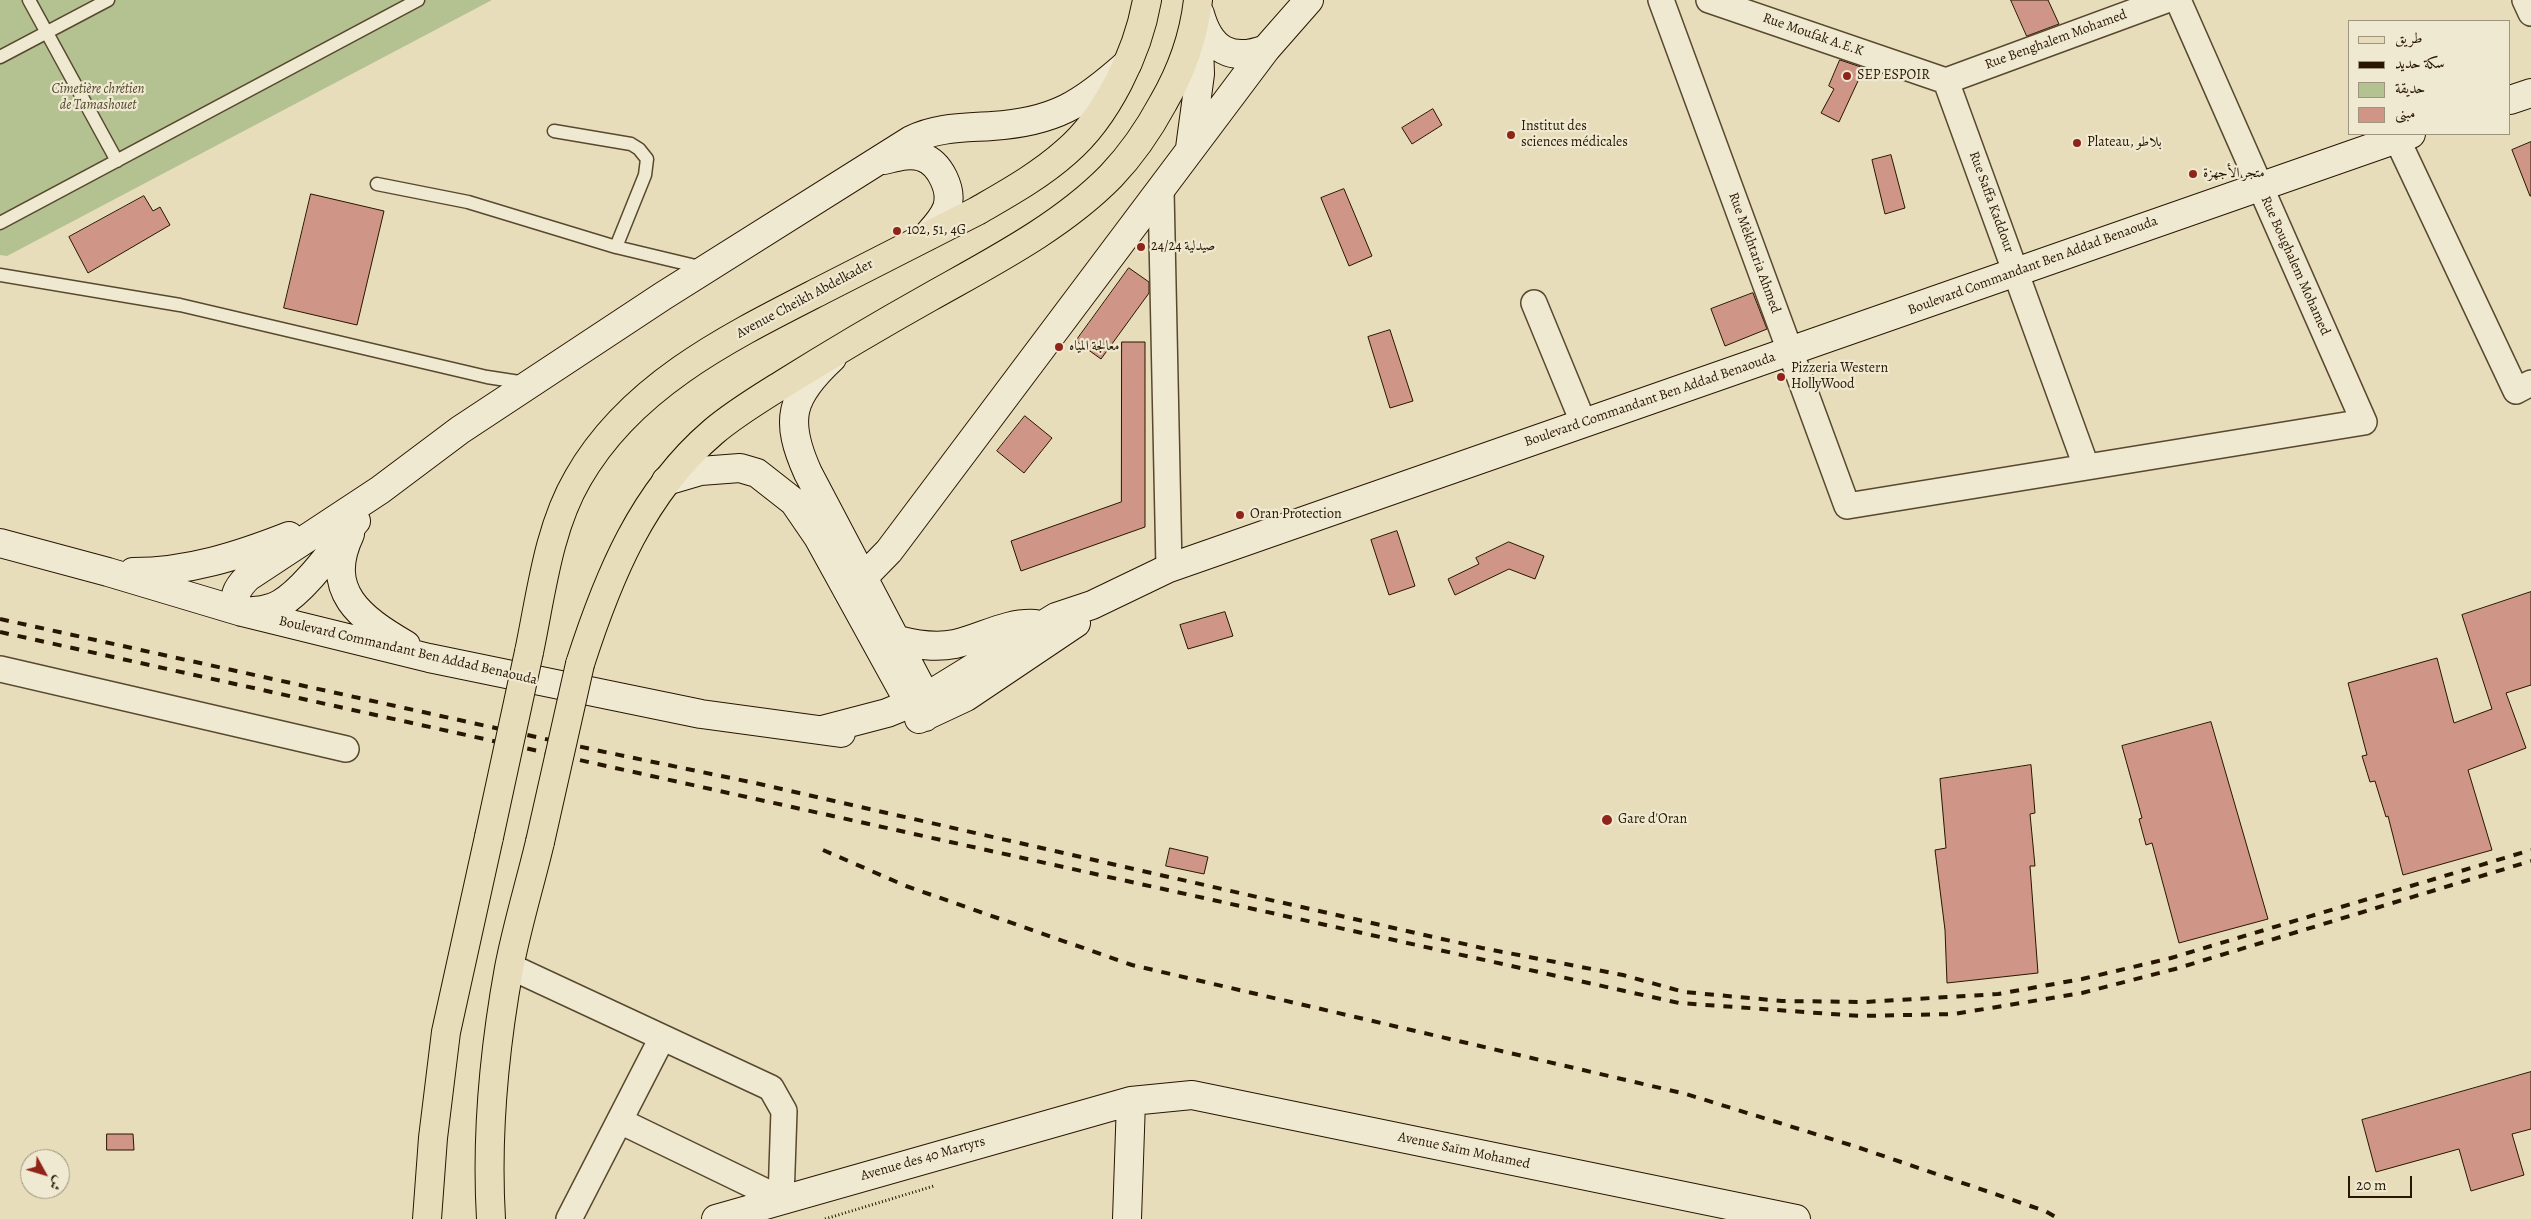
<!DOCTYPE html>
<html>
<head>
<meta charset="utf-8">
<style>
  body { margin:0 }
  #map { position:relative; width:2531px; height:1219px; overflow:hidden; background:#e7ddba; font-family:Alegreya,Amiri,serif }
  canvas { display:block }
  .legend { position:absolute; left:2348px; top:20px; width:162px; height:115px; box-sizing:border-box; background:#efe9d2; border:1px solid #9f957e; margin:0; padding:6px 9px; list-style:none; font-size:15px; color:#281600 }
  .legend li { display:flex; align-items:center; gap:10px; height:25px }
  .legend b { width:25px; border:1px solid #9f957e }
  .north { position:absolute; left:20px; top:1149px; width:50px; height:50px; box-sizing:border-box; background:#efe9d2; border:1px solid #9f957e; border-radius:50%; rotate:129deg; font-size:14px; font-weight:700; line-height:20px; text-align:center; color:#281600 }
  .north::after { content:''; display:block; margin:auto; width:18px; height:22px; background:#8f2418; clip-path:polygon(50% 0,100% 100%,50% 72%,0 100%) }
  .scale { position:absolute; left:2348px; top:1176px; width:64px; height:22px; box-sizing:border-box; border:2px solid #281600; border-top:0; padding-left:6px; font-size:15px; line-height:18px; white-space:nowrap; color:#281600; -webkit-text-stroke:4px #efe9d2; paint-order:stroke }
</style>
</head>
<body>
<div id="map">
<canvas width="2531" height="1219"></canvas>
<ul class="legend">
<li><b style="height:6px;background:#e7ddba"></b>طريق</li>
<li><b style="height:6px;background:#281600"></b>سكة حديد</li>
<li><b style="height:14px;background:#b4c191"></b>حديقة</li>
<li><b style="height:14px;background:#cf9586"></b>مبنى</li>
</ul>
<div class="north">ش</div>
<div class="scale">20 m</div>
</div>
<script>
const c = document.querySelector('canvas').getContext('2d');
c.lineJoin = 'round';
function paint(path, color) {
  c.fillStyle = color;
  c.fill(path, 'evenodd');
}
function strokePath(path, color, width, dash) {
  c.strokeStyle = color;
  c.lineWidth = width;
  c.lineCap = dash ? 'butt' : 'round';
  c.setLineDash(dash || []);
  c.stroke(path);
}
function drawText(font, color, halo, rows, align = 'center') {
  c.font = font + ' Alegreya,Amiri,serif';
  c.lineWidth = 4.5;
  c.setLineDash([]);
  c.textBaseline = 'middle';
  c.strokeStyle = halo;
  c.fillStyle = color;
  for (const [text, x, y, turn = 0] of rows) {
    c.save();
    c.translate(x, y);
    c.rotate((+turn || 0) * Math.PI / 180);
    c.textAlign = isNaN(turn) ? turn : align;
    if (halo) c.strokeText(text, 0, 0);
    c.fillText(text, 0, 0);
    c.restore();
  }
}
paint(new Path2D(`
  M 0,0 L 492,0 L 7,256 L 0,255 Z`), '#b4c191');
const building = new Path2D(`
  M 2011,0 L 2048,0 L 2059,24 L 2027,36 Z
  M 1840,60 L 1864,68 L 1839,122 L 1821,113 L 1834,89 L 1829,86 Z
  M 1433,109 L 1442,125 L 1412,144 L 1402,128 Z
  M 2531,142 L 2531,196 L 2530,196 L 2512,150 Z
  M 1891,155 L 1905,208 L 1885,214 L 1872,160 Z
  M 1344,189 L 1372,256 L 1349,266 L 1321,198 Z
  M 311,194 L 384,211 L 357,325 L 284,308 Z
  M 144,196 L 153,211 L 160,207 L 170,225 L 88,273 L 69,237 Z
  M 1129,268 L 1149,282 L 1149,293 L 1101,359 L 1076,341 Z
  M 1753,293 L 1767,329 L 1725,346 L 1711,309 Z
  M 1390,330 L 1413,401 L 1390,408 L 1368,337 Z
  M 1122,342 L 1145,342 L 1145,527 L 1021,571 L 1011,541 L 1121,502 Z
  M 1025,416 L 1052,438 L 1024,473 L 997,451 Z
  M 1397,531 L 1415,586 L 1389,595 L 1371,540 Z
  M 1509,542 L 1544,556 L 1535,579 L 1509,569 L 1455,595 L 1448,579 L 1479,564 L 1476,558 Z
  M 2531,592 L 2531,685 L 2506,693 L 2526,748 L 2468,770 L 2492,850 L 2403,875 L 2388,816 L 2386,817 L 2375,781 L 2370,782 L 2362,756 L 2367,755 L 2348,683 L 2437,658 L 2454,723 L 2492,709 L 2462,615 Z
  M 1225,612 L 1233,636 L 1188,649 L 1180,625 Z
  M 2211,722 L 2268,919 L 2179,943 L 2152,843 L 2146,845 L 2139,819 L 2142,818 L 2122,746 Z
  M 2031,765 L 2035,813 L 2030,814 L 2035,866 L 2030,866 L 2038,973 L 1947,983 L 1945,930 L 1935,850 L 1946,848 L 1940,779 Z
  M 1170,848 L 1208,857 L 1204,874 L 1166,866 Z
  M 2531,1072 L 2531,1129 L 2512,1134 L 2524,1175 L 2471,1191 L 2459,1149 L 2376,1172 L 2362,1120 Z
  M 107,1134 L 133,1134 L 134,1150 L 107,1150 Z`);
paint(building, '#cf9586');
strokePath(building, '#281600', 1);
const lane = new Path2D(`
  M 29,0 L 117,161
  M 0,57 L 108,0
  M 554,131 L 631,144 L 639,149 L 647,159 L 645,175 L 616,247
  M 377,184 L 468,202 L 616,247 L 704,268
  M 0,223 L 418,0
  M 0,275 L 180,305 L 487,377 L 526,383`);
const street = new Path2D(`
  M 1661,0 L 1847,506 L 2364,422 L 2178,0
  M 1709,0 L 1946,81
  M 2525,0 L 2531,13
  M 1946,81 L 2086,466
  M 1946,81 L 2166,0
  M 2397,139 L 2516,391 L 2531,383
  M 1161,190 L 1169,568
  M 1534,303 L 1583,422
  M 0,669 L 346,749
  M 509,966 L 771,1088 L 784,1111 L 781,1199 L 620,1121
  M 569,1219 L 662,1038`);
const secondary = new Path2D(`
  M 1200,14 C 1210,50 1231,62 1266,49
  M 2510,100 L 2531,93
  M 1190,148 L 1200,74 L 1198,16
  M 884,160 C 897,157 909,153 922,157 C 940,163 953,190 947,208 C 943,219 934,228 927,236
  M 666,481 L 700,471 L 740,468 L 757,473 L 794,502 L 818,537 L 910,704 L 925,717 L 928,708 L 926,697 L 808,473 C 784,420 790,397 832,358
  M 356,521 C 336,545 306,589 280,604 C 268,611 255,611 242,612 C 230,598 237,588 248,577 L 380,490 L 460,430 L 663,296 L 911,140 C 938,127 963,128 992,126 C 1055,122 1082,104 1127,64
  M 350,534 C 323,591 360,618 406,645
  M 0,543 L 108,572 L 242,612 L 429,658 L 701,714 L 841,733
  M 133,572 C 188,572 238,556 289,536
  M 850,591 L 889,551 L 1266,49 L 1309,0
  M 898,640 C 917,645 935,648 955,644 C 982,638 1007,622 1035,624
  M 919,719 L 966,697 L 1076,623
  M 822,730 L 887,713 L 926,697 L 1056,617 L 1092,605 L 1169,568 L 2411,134
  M 716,1219 L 1131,1101 L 1192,1095 L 1796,1219
  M 1127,1219 L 1131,1101`);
const primary = new Path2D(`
  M 529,652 C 541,595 548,529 578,478 C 631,385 730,337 822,290 C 874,263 926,237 977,211 C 1008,193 1039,176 1066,152 C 1107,117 1138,52 1147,0
  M 580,664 C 608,577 642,493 713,432 C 734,414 759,399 783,384 C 831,354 880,325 930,297 C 992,262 1061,227 1111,176 C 1132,154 1149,129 1163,103 C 1181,72 1194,36 1198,0
  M 427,1219 L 433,1138 L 446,1032 L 489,837
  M 491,1219 C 486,1135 494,1051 509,968 C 517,926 530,884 540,842`);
strokePath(lane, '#58482e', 15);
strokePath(street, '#58482e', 28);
strokePath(secondary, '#281600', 30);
strokePath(primary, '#281600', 30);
strokePath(new Path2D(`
  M 825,1219 L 934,1186`), '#281600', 3, [1, 2.5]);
strokePath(lane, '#efe9d2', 12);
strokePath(street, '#efe9d2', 25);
strokePath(secondary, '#efe9d2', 28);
strokePath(primary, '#e7ddba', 28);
strokePath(new Path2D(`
  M 0,619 L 600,751 L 755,783 L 1482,948 L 1623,975 L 1684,992 L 1782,1001 L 1865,1002 L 1998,994 L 2082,979 L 2171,958 L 2531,850
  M 0,632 L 1679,1003 L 1860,1016 L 1954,1014 L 2082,993 L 2175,969 L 2531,861
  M 823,850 L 906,886 L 1132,965 L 1686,1094 L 1857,1147 L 2045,1211 L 2059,1219`), '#281600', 4, [9, 9]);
const primaryBridge = new Path2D(`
  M 489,837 L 529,652
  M 540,842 L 580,664`);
strokePath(primaryBridge, '#281600', 30, []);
strokePath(primaryBridge, '#e7ddba', 28);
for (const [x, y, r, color] of [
  [1847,76,5,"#8f2418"],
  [1511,135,5,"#8f2418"],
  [2077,143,5,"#8f2418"],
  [2193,174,5,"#8f2418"],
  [897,231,5,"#8f2418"],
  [1141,247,5,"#8f2418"],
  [1059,347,5,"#8f2418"],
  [1781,377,5,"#8f2418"],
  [1240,515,5,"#8f2418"],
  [1607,820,6,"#8f2418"]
]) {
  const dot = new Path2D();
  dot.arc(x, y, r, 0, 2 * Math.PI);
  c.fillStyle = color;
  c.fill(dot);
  strokePath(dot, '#efe9d2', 2);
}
drawText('14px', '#281600', '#efe9d2', [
  ["Rue Moufak A.E.K",1813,35,19],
  ["Rue Benghalem Mohamed",2056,40,-20],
  ["Rue Saffa Kaddour",1991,202,70],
  ["Rue Mèkhtaria Ahmed",1754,253,70],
  ["Boulevard Commandant Ben Addad Benaouda",2033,266,-20],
  ["Rue Boughalem Mohamed",2295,266,66],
  ["Avenue Cheikh Abdelkader",805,299,-28],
  ["Boulevard Commandant Ben Addad Benaouda",1650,400,-19],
  ["Boulevard Commandant Ben Addad Benaouda",408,651,13],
  ["Avenue Saïm Mohamed",1464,1151,12],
  ["Avenue des 40 Martyrs",923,1159,-16]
]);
drawText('14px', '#281600', '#efe9d2', [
  ["SEP ESPOIR",1857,76],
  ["Institut des",1521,127],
  ["sciences médicales",1521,143],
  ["Plateau, بلاطو",2087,143],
  ["متجر الأجهزة",2203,174],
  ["102, 51, 4G",907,231],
  ["صيدلية 24/24",1151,247],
  ["معالجة المياه",1069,347],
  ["Pizzeria Western",1791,369],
  ["HollyWood",1791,385],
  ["Oran Protection",1250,515],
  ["Gare d'Oran",1618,820]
], 'left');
drawText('italic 14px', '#52492c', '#efe9d2', [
  ["Cimetière chrétien",98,90],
  ["de Tamashouet",98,106]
]);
</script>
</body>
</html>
